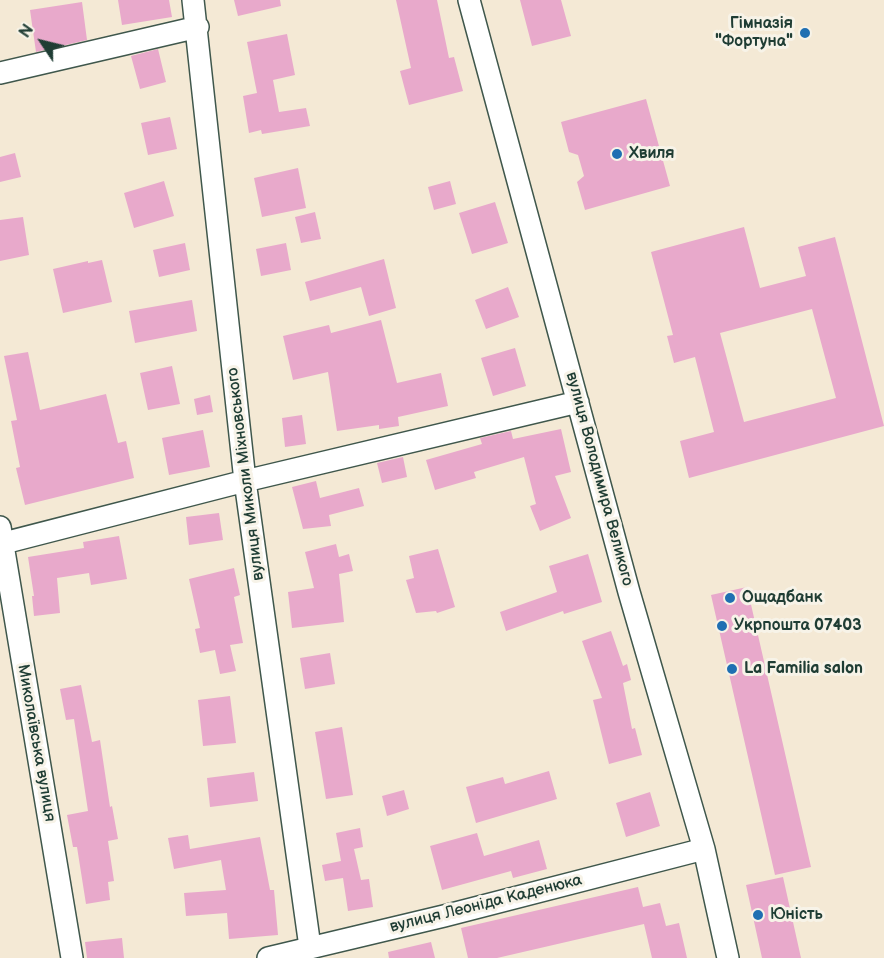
<!DOCTYPE html>
<html>
<head>
<meta charset="utf-8">
<style>
  body { margin:0 }
  #map { position:relative; width:884px; height:958px; overflow:hidden; background:#f4e9d5; font-family:"Balsamiq Sans",sans-serif }
  canvas { display:block }
  .north { position:absolute; left:12px; top:12px; width:60px; height:60px; -webkit-text-stroke:4px #f7f3e8; paint-order:stroke; rotate:305deg; font-size:16px; font-weight:700; line-height:24px; text-align:center; color:#1f3d34 }
  .north::after { content:''; display:block; margin:auto; width:21px; height:27px; background:#1f3d34; clip-path:polygon(50% 0,100% 100%,50% 72%,0 100%) }
</style>
</head>
<body>
<div id="map">
<canvas width="884" height="958"></canvas>
<div class="north">N</div>
</div>
<script>
const c = document.querySelector('canvas').getContext('2d');
c.lineJoin = 'round';
function paint(path, color) {
  c.fillStyle = color;
  c.fill(path, 'evenodd');
}
function strokePath(path, color, width, dash) {
  c.strokeStyle = color;
  c.lineWidth = width;
  c.lineCap = dash ? 'butt' : 'round';
  c.setLineDash(dash || []);
  c.stroke(path);
}
function drawText(font, color, halo, rows, align = 'center') {
  c.font = font + ' "Balsamiq Sans",sans-serif';
  c.lineWidth = 6;
  c.setLineDash([]);
  c.textBaseline = 'middle';
  c.strokeStyle = halo;
  c.fillStyle = color;
  for (const [text, x, y, turn = 0] of rows) {
    c.save();
    c.translate(x, y);
    c.rotate((+turn || 0) * Math.PI / 180);
    c.textAlign = isNaN(turn) ? turn : align;
    if (halo) c.strokeText(text, 0, 0);
    c.fillText(text, 0, 0);
    c.restore();
  }
}
paint(new Path2D(`
  M 118,0 L 169,0 L 172,17 L 122,25 Z
  M 234,0 L 280,0 L 281,6 L 238,16 Z
  M 396,0 L 437,0 L 449,58 L 454,57 L 463,91 L 409,105 L 400,71 L 411,68 Z
  M 520,0 L 561,0 L 571,36 L 532,46 Z
  M 82,2 L 87,40 L 36,52 L 30,10 Z
  M 287,34 L 295,75 L 273,80 L 279,112 L 306,108 L 310,126 L 262,134 L 261,130 L 249,133 L 243,96 L 257,93 L 247,42 Z
  M 158,49 L 166,82 L 140,89 L 131,56 Z
  M 646,99 L 670,186 L 585,210 L 577,182 L 584,176 L 578,155 L 569,152 L 561,122 Z
  M 170,117 L 177,149 L 148,155 L 141,123 Z
  M 15,153 L 21,177 L 0,182 L 0,157 Z
  M 298,168 L 306,208 L 262,217 L 254,178 Z
  M 164,181 L 174,216 L 134,228 L 124,193 Z
  M 450,181 L 456,204 L 434,210 L 428,187 Z
  M 495,202 L 508,243 L 472,254 L 459,213 Z
  M 315,212 L 321,239 L 301,243 L 295,217 Z
  M 23,217 L 29,255 L 0,261 L 0,220 Z
  M 744,227 L 760,288 L 806,276 L 798,247 L 835,237 L 884,426 L 689,478 L 680,441 L 714,432 L 695,357 L 674,363 L 667,336 L 673,335 L 651,252 ZM 812,309 L 836,398 L 744,422 L 720,333 Z
  M 185,243 L 190,270 L 159,277 L 153,250 Z
  M 286,243 L 291,270 L 261,276 L 256,249 Z
  M 384,259 L 396,308 L 369,316 L 361,287 L 310,301 L 305,282 Z
  M 102,260 L 112,302 L 63,313 L 53,269 L 88,261 L 88,263 Z
  M 508,287 L 519,317 L 486,329 L 475,300 Z
  M 192,300 L 197,331 L 135,343 L 129,311 Z
  M 381,320 L 397,383 L 441,373 L 448,406 L 398,417 L 399,426 L 379,429 L 379,425 L 337,431 L 328,372 L 293,380 L 283,336 L 329,325 L 331,333 Z
  M 515,348 L 526,386 L 493,396 L 481,358 Z
  M 28,352 L 40,410 L 106,394 L 118,443 L 126,441 L 134,478 L 25,505 L 16,468 L 20,467 L 11,421 L 17,420 L 4,356 Z
  M 172,366 L 180,404 L 148,410 L 140,373 Z
  M 210,395 L 213,412 L 197,415 L 194,399 Z
  M 302,415 L 306,444 L 285,447 L 282,418 Z
  M 561,429 L 571,472 L 555,476 L 571,518 L 540,531 L 530,506 L 536,504 L 524,457 L 474,472 L 476,478 L 435,490 L 426,460 L 482,444 L 480,438 L 511,431 L 513,439 Z
  M 203,430 L 210,467 L 169,475 L 162,438 Z
  M 403,457 L 407,477 L 382,483 L 377,463 Z
  M 316,481 L 320,498 L 359,488 L 364,506 L 329,515 L 331,526 L 303,529 L 292,487 Z
  M 219,513 L 223,540 L 189,545 L 186,517 Z
  M 119,536 L 127,579 L 91,585 L 89,573 L 57,578 L 60,613 L 34,616 L 32,596 L 34,596 L 28,557 L 84,548 L 83,542 Z
  M 336,544 L 339,557 L 349,554 L 353,571 L 339,574 L 344,622 L 292,628 L 288,592 L 314,588 L 305,552 Z
  M 438,549 L 455,607 L 437,613 L 436,611 L 416,613 L 406,580 L 414,578 L 409,556 Z
  M 588,554 L 602,602 L 564,614 L 563,611 L 506,631 L 500,612 L 557,592 L 549,566 Z
  M 234,568 L 240,595 L 234,597 L 243,643 L 230,645 L 236,671 L 220,674 L 215,650 L 200,653 L 195,629 L 200,628 L 189,579 Z
  M 747,587 L 811,867 L 775,875 L 711,595 Z
  M 611,631 L 623,666 L 627,664 L 631,680 L 623,683 L 632,729 L 635,728 L 642,755 L 609,764 L 593,700 L 602,698 L 582,641 Z
  M 330,653 L 335,684 L 305,689 L 300,658 Z
  M 81,685 L 92,742 L 100,740 L 110,807 L 112,806 L 118,839 L 108,841 L 114,881 L 108,882 L 110,900 L 86,904 L 77,847 L 73,847 L 67,815 L 88,811 L 74,719 L 66,720 L 60,689 Z
  M 230,696 L 236,743 L 203,746 L 198,700 Z
  M 342,727 L 353,795 L 326,799 L 315,732 Z
  M 549,771 L 557,799 L 476,823 L 466,787 L 503,777 L 505,784 Z
  M 254,772 L 258,801 L 210,807 L 207,778 Z
  M 404,790 L 409,809 L 387,816 L 382,796 Z
  M 650,792 L 660,826 L 626,837 L 616,803 Z
  M 360,828 L 363,847 L 354,849 L 361,880 L 369,879 L 373,907 L 348,911 L 343,878 L 325,881 L 322,865 L 341,861 L 336,833 Z
  M 477,833 L 484,856 L 539,840 L 547,869 L 513,878 L 511,871 L 442,890 L 430,846 Z
  M 188,835 L 190,849 L 260,837 L 270,890 L 274,890 L 278,935 L 229,939 L 227,913 L 186,916 L 184,893 L 226,890 L 221,860 L 174,869 L 168,838 Z
  M 783,877 L 801,958 L 762,958 L 746,885 Z
  M 638,887 L 643,907 L 660,903 L 666,926 L 679,923 L 687,958 L 652,958 L 644,924 L 497,958 L 468,958 L 461,928 Z
  M 122,938 L 124,958 L 87,958 L 85,942 Z
  M 431,942 L 435,958 L 389,958 L 388,952 Z`), '#e8a9cb');
const street = new Path2D(`
  M 193,0 L 245,481 L 310,947
  M 469,0 L 629,592 L 704,849 L 728,958
  M 0,73 L 198,27
  M 0,527 L 72,958
  M 0,544 L 245,481 L 578,402
  M 268,958 L 444,916 L 704,849`);
strokePath(street, '#3f574c', 24);
strokePath(street, '#fff', 21);
for (const [x, y, r, color] of [
  [805,33,6,"#1f6fb2"],
  [617,154,6,"#1f6fb2"],
  [730,598,6,"#1f6fb2"],
  [722,626,6,"#1f6fb2"],
  [732,669,6,"#1f6fb2"],
  [758,915,6,"#1f6fb2"]
]) {
  const dot = new Path2D();
  dot.arc(x, y, r, 0, 2 * Math.PI);
  c.fillStyle = color;
  c.fill(dot);
  strokePath(dot, '#f7f3e8', 2);
}
drawText('bold 16px', '#1f3d34', '#f7f3e8', [
  ["Гімназія",793,24,"right"],
  ["\"Фортуна\"",793,42,"right"],
  ["Хвиля",629,154],
  ["Ощадбанк",742,598],
  ["Укрпошта 07403",734,626],
  ["La Familia salon",744,669],
  ["Юність",770,915]
], 'left');
drawText('16px', '#1f3d34', '#f7f3e8', [
  ["вулиця Миколи Міхновського",246,474,-97],
  ["вулиця Володимира Великого",599,479,75],
  ["Миколаївська вулиця",36,743,80],
  ["вулиця Леоніда Каденюка",486,904,-14]
]);
</script>
</body>
</html>
